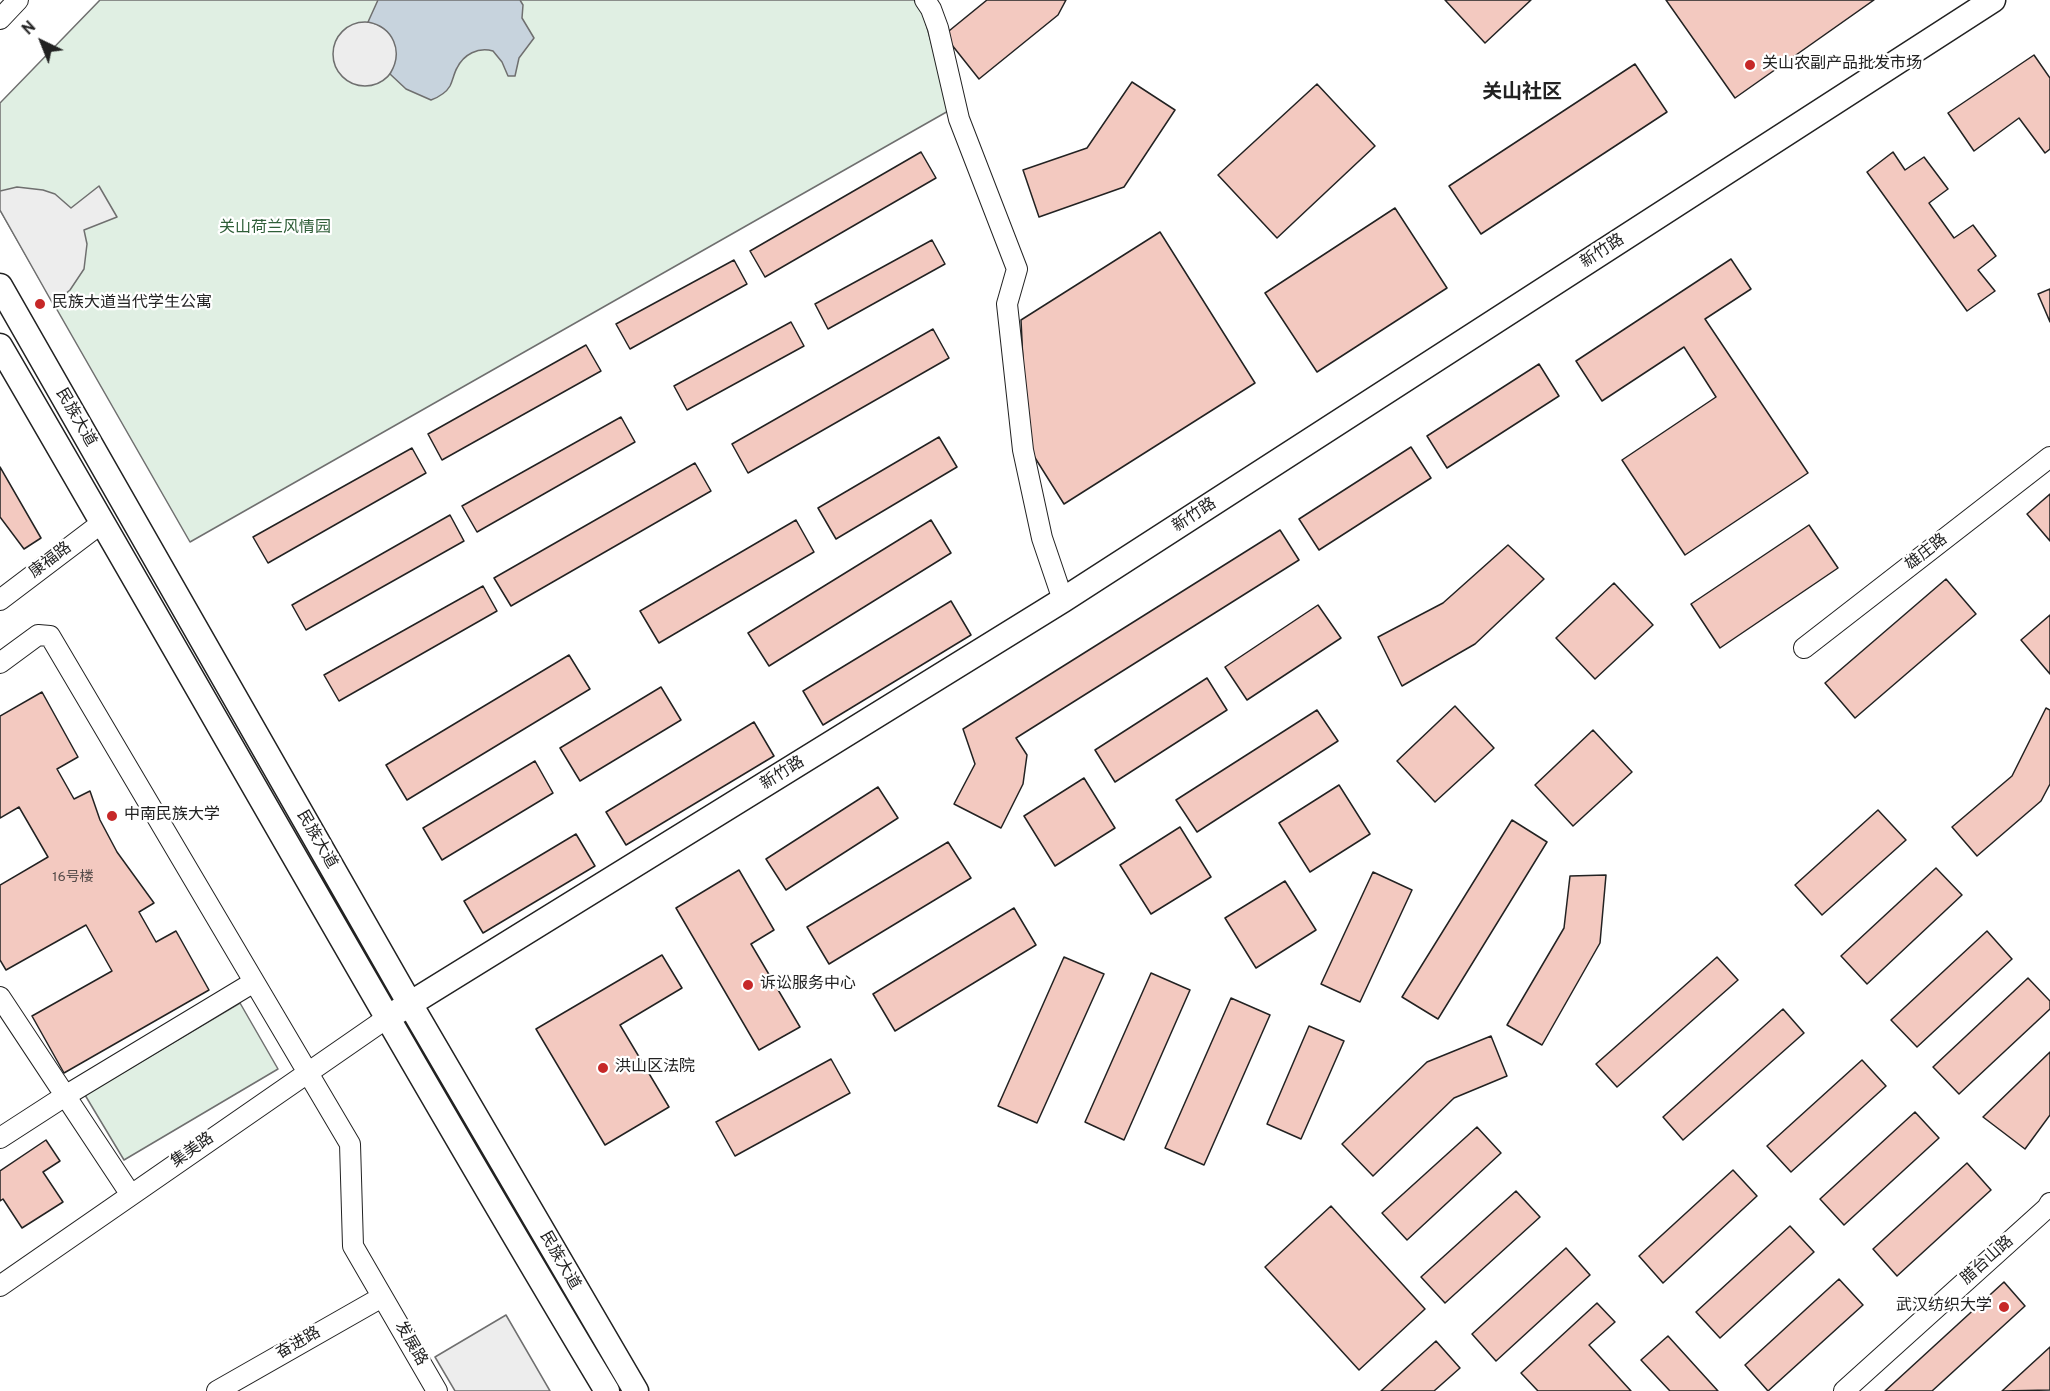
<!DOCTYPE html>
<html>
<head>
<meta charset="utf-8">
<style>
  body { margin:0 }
  #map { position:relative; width:2050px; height:1391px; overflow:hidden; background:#fff; font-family:Overpass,sans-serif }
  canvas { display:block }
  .north { position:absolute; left:12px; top:12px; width:60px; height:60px; -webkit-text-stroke:4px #fff; paint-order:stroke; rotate:317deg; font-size:16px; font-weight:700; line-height:24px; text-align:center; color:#222 }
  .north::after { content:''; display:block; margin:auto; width:21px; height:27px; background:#222; clip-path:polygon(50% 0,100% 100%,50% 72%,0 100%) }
</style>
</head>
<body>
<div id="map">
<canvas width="2050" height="1391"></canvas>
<div class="north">N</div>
</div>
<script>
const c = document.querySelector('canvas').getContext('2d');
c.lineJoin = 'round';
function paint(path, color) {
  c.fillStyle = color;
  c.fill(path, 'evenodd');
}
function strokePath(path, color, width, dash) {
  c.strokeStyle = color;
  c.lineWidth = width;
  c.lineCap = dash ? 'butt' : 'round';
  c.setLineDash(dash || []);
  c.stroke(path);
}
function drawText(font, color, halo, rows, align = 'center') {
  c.font = font + ' Overpass,"Noto Sans SC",sans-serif';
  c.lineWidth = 4.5;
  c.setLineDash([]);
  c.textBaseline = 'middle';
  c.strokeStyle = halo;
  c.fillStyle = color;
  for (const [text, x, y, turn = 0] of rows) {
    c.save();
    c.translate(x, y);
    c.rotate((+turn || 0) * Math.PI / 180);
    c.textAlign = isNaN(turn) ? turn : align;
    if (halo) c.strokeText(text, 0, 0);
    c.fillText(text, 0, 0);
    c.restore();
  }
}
const green = new Path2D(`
  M 100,0 L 914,0 L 923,13 L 950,110 L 190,542 L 0,210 L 0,103 Z
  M 240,1003 L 278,1069 L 124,1160 L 85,1095 Z`);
paint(green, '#e0efe3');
strokePath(green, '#6f6f6f', 1.5);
const parking = new Path2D(`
  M333 54a32 32 0 1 1 64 0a32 32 0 1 1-64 0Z
  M 99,186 L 117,217 L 84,230 L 87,244 L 84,269 L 70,290 L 53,304 L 0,210 L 0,191 L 17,187 L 43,190 L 55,194 L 71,208 Z
  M 506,1315 L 550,1391 L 455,1391 L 435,1357 Z`);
paint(parking, '#ededed');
strokePath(parking, '#6f6f6f', 1.5);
const water = new Path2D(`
  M 378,0 L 520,0 L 523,5 L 522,18 L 534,38 L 519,58 L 515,76 L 508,76 L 502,62 L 493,51 C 478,47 464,54 457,68 C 454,73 453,80 450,86 C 446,93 439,97 431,100 L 406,89 L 390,74 C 404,51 393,27 368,22 Z`);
paint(water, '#c7d3dd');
strokePath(water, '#6f6f6f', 1.5);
const building = new Path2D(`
  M 987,0 L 1066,0 L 1058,15 L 979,79 L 944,35 Z
  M 1445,0 L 1531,0 L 1485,43 Z
  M 1666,0 L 1874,0 L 1735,98 Z
  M 2034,55 L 2050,78 L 2050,149 L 2045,153 L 2019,118 L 1974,151 L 1948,113 Z
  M 1635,64 L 1667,112 L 1481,234 L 1449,186 Z
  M 1132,82 L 1175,110 L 1124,187 L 1039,217 L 1023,170 L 1087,148 Z
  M 1317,84 L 1375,146 L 1277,238 L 1218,175 Z
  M 921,152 L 936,178 L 765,277 L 750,251 Z
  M 1893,152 L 1905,170 L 1924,157 L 1948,189 L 1929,203 L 1954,238 L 1973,225 L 1996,256 L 1978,270 L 1995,291 L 1967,311 L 1867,172 Z
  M 1395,208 L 1447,288 L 1317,372 L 1265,293 Z
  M 1160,232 L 1255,383 L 1064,504 L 1027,445 L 1021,320 Z
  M 932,240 L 945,264 L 828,329 L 815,304 Z
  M 1731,259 L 1751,289 L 1705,319 L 1808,473 L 1685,555 L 1622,460 L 1716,397 L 1684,347 L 1602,401 L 1576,361 Z
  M 734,260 L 747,284 L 630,349 L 616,324 Z
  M 2050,289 L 2050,322 L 2038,294 Z
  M 791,322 L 804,346 L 687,410 L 674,386 Z
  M 933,329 L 949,358 L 748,473 L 732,444 Z
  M 586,345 L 601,371 L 442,460 L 428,434 Z
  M 1539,364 L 1559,396 L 1447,468 L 1427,436 Z
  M 621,417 L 635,442 L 477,532 L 462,506 Z
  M 939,437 L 957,467 L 836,539 L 818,508 Z
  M 1411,447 L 1431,478 L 1319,550 L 1299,519 Z
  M 412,448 L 426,473 L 268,563 L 253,537 Z
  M 695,463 L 711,491 L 511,606 L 494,578 Z
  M 0,467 L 41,538 L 24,549 L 0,517 Z
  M 2050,494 L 2050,541 L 2027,514 Z
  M 450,515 L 464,541 L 306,630 L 292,605 Z
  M 796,520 L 814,552 L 659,643 L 640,611 Z
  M 931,520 L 951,553 L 769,666 L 748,633 Z
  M 1809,525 L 1838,568 L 1720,648 L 1691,604 Z
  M 1280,530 L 1299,560 L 1016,738 L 1027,755 L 1023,784 L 1001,828 L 954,804 L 975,764 L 963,729 Z
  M 1508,545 L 1544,579 L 1475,644 L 1402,686 L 1378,637 L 1443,603 Z
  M 1946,579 L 1976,614 L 1855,718 L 1825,683 Z
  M 1614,583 L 1653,625 L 1595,679 L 1556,638 Z
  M 483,586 L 497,611 L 339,701 L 324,675 Z
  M 951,601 L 971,635 L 823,725 L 803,691 Z
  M 1318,605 L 1341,638 L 1247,700 L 1225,667 Z
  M 2050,615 L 2050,674 L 2021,640 Z
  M 569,655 L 590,689 L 407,800 L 386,765 Z
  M 1207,678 L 1227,710 L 1115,782 L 1095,750 Z
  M 661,687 L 681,720 L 580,781 L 560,748 Z
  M 42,692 L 78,757 L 57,769 L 74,799 L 90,791 L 100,820 L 117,852 L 154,903 L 139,912 L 156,942 L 176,931 L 209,990 L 64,1073 L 32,1016 L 112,971 L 86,925 L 6,970 L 0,960 L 0,885 L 48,857 L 19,807 L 0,818 L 0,716 Z
  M 1455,706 L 1494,748 L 1435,802 L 1397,761 Z
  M 2046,708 L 2050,710 L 2050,784 L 2041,801 L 1977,856 L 1952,827 L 2012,776 Z
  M 1317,710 L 1338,741 L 1197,832 L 1176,800 Z
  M 754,722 L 774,756 L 626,845 L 606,812 Z
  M 1593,730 L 1632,772 L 1573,826 L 1535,785 Z
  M 535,761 L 553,793 L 442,860 L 423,828 Z
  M 1084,778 L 1115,828 L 1055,866 L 1024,816 Z
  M 1339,785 L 1370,834 L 1310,872 L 1279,823 Z
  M 878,787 L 898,818 L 786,890 L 766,859 Z
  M 1878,810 L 1906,840 L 1822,915 L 1795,885 Z
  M 1512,820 L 1547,842 L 1438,1019 L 1402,997 Z
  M 1180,827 L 1211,877 L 1151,914 L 1120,865 Z
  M 576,834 L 595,866 L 483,933 L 464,901 Z
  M 948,842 L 971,878 L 829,964 L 807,927 Z
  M 1936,868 L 1962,895 L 1867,984 L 1841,956 Z
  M 739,870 L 774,930 L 751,944 L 800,1027 L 759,1050 L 676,908 Z
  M 1373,872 L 1412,890 L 1360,1002 L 1321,984 Z
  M 1606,875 L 1600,943 L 1542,1045 L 1507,1025 L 1564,928 L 1570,876 Z
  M 1285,881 L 1316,930 L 1256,968 L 1225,918 Z
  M 1014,908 L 1036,945 L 895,1031 L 873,994 Z
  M 1987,931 L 2012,959 L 1917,1047 L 1891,1020 Z
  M 662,955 L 682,988 L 620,1025 L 669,1107 L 605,1145 L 536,1029 Z
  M 1064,957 L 1104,974 L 1037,1123 L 998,1106 Z
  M 1717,957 L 1738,980 L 1617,1087 L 1596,1064 Z
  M 1151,973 L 1190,990 L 1124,1140 L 1085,1122 Z
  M 2028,978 L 2050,1001 L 2050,1009 L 1959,1094 L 1933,1067 Z
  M 1231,998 L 1270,1015 L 1204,1165 L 1165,1148 Z
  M 1783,1009 L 1804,1033 L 1683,1140 L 1663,1117 Z
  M 1309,1026 L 1344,1041 L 1301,1139 L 1267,1124 Z
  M 1491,1036 L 1507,1076 L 1454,1098 L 1373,1176 L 1342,1144 L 1427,1062 Z
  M 2050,1052 L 2050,1115 L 2025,1149 L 1983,1117 Z
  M 831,1059 L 850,1093 L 735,1156 L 716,1122 Z
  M 1862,1060 L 1886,1086 L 1791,1172 L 1767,1146 Z
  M 1915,1112 L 1939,1138 L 1844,1225 L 1820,1199 Z
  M 1477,1127 L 1501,1153 L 1407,1240 L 1382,1213 Z
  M 46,1140 L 60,1161 L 43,1172 L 63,1202 L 22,1228 L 3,1199 L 0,1201 L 0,1171 Z
  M 1967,1163 L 1991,1190 L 1897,1276 L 1873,1249 Z
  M 1733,1170 L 1757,1196 L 1663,1283 L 1639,1256 Z
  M 1516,1191 L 1540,1217 L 1445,1303 L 1421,1277 Z
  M 1331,1206 L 1425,1309 L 1359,1370 L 1265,1267 Z
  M 1790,1226 L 1814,1252 L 1720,1338 L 1696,1312 Z
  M 1566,1248 L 1590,1275 L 1496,1361 L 1472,1334 Z
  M 1839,1279 L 1863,1305 L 1768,1391 L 1745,1365 Z
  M 2004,1282 L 2025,1306 L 1932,1391 L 1885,1391 Z
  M 1597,1303 L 1615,1322 L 1589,1345 L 1631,1391 L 1538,1391 L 1521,1373 Z
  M 1668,1336 L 1718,1391 L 1670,1391 L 1641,1360 Z
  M 1436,1341 L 1460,1368 L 1434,1391 L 1381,1391 Z
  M 2050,1347 L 2050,1390 L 2002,1391 Z`);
paint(building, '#f3c9c0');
strokePath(building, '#222', 1.5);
const minor = new Path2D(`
  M 925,0 L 931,9 L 938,28 L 959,119 L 1017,269 L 1007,304 L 1023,450 L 1042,538 L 1063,600
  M 0,19 L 18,0
  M 0,600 L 103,522
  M 1804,648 L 2050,457
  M 0,663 L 38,635 L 50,636 L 350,1144 L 353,1246 L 437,1391
  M 0,997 L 131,1195
  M 0,1138 L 65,1096 L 254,982
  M 0,1286 L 387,1018
  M 217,1391 L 382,1297
  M 1844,1391 L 2047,1208 L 2050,1203`);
const major = new Path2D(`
  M 0,286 L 410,1004 L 636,1391
  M 0,346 C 203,694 400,1046 607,1391
  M 387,1018 L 1063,600 L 1993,0`);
strokePath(minor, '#222', 22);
strokePath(major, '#222', 27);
strokePath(minor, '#fff', 20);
strokePath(major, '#fff', 24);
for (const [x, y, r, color] of [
  [1750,65,6,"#c62828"],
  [40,304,6,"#c62828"],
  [112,816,6,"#c62828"],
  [748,985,6,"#c62828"],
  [603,1068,6,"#c62828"],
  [2004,1307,6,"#c62828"]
]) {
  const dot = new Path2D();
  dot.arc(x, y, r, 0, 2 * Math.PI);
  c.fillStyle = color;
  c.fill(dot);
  strokePath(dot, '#fff', 2);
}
drawText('14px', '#564c4a', null, [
  ["16号楼",73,878]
]);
drawText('16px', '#222', '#fff', [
  ["关山农副产品批发市场",1762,65],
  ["民族大道当代学生公寓",52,304],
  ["中南民族大学",124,816],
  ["诉讼服务中心",760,985],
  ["洪山区法院",615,1068],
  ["武汉纺织大学",1992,1307,"right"]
], 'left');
drawText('16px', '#2f5e38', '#fff', [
  ["关山荷兰风情园",275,229]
]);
drawText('16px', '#222', '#fff', [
  ["新竹路",1603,252,-33],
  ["民族大道",75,418,60],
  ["新竹路",1195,516,-33],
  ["雄庄路",1927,553,-38],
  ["康福路",51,561,-37],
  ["新竹路",783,774,-32],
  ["民族大道",316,840,60],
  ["集美路",193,1151,-35],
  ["民族大道",559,1261,60],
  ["腊台山路",1988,1261,-42],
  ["奋进路",299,1344,-30],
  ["发展路",410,1344,60]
]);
drawText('bold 20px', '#222', '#fff', [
  ["关山社区",1522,94]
]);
</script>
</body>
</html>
